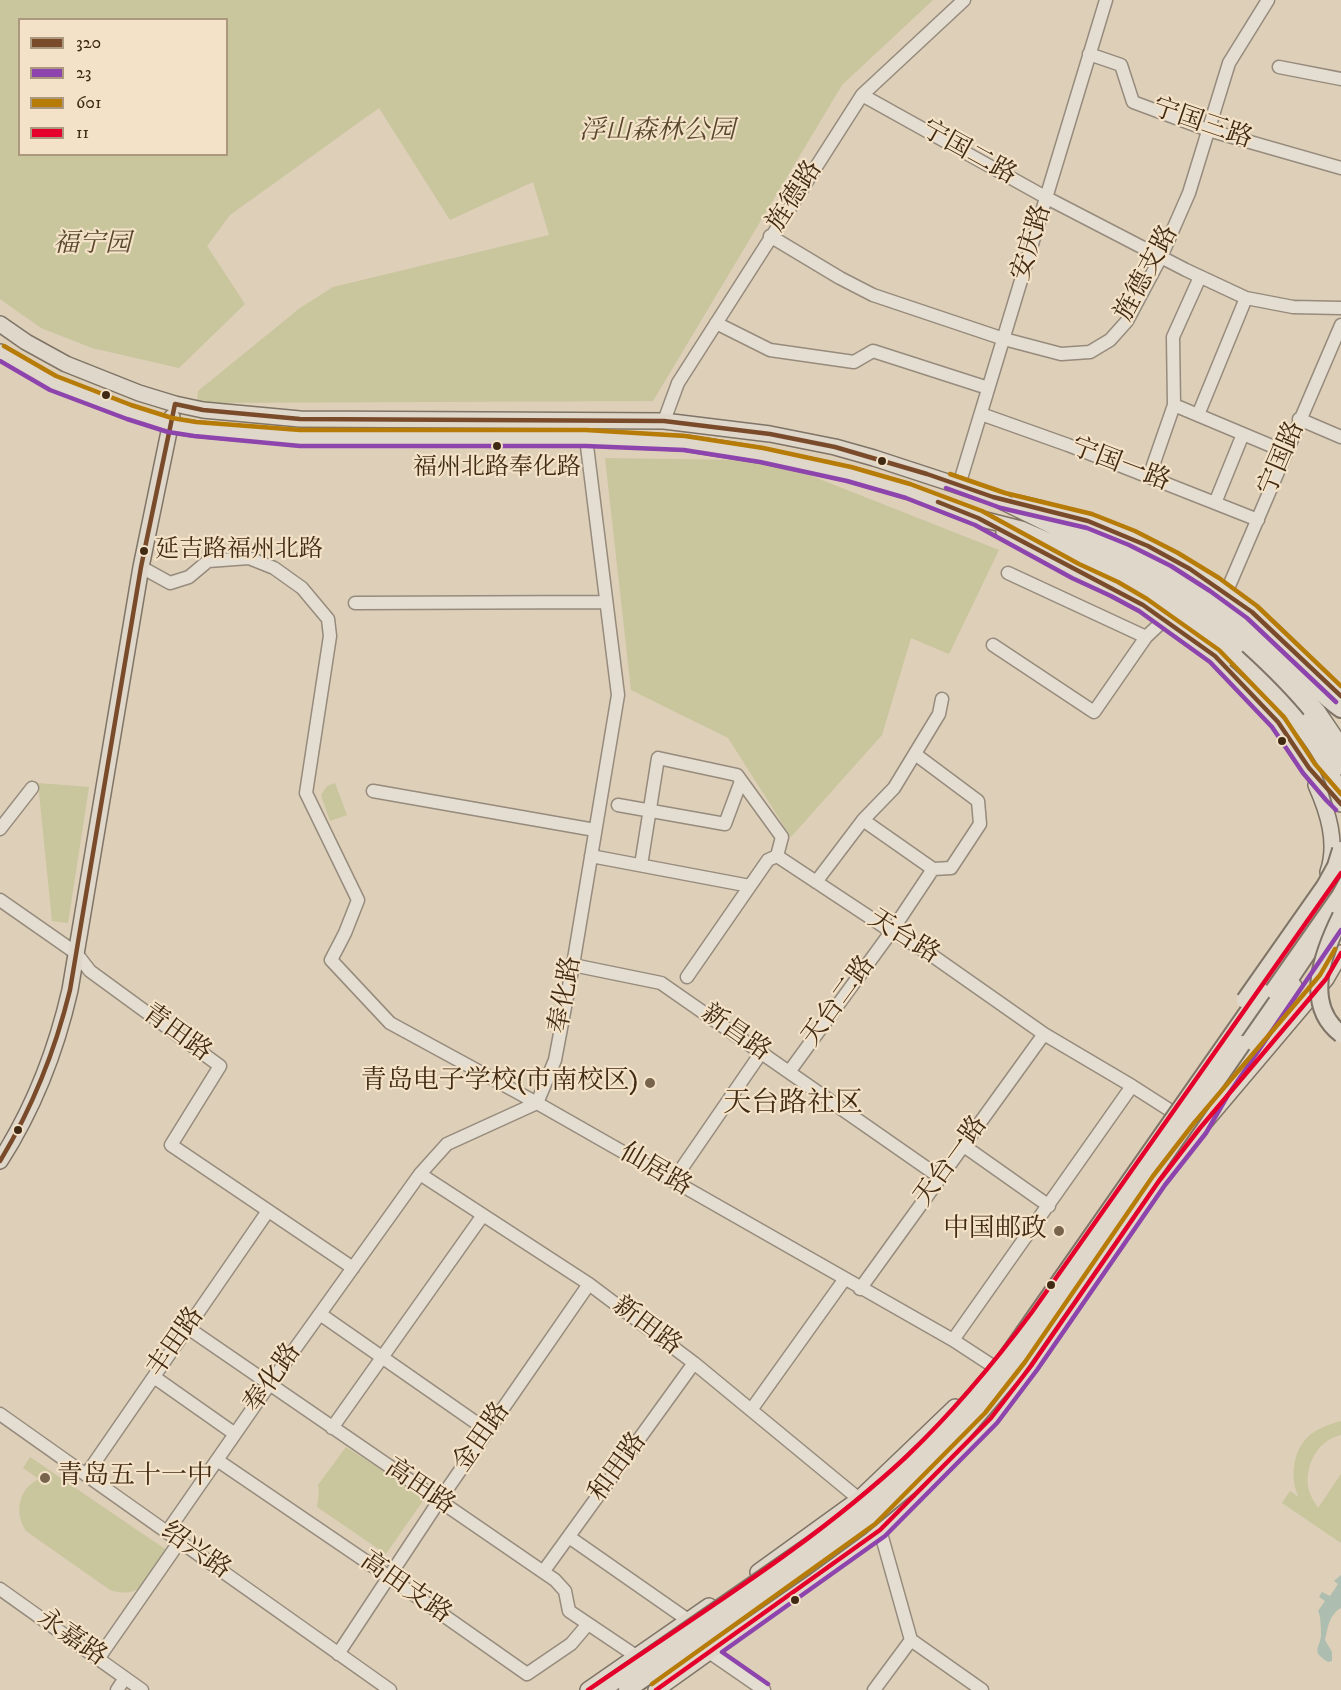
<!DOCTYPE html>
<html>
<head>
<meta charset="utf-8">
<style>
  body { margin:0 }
  #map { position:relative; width:1341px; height:1690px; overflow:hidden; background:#ddcfb8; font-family:"IM FELL DW Pica",serif }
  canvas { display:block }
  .legend { position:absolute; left:18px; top:18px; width:210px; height:138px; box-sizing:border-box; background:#f3e2c7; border:2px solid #ac987f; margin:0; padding:8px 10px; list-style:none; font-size:18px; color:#412a14 }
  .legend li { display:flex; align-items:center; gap:12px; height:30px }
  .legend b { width:30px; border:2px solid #ac987f }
</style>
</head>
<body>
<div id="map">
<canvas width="1341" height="1690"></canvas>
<ul class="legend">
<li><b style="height:8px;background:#7a4b2a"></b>320</li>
<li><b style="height:8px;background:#8e44ad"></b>23</li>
<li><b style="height:8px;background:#b77b07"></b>601</li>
<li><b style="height:8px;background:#e4002b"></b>11</li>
</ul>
</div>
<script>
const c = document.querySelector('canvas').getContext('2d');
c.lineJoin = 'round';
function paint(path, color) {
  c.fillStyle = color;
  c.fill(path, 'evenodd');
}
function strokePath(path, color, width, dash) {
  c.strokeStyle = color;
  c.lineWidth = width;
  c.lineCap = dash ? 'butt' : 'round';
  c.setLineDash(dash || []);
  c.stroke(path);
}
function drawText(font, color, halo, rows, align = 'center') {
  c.font = font + ' "IM FELL DW Pica","Noto Serif SC",serif';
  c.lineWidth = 4.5;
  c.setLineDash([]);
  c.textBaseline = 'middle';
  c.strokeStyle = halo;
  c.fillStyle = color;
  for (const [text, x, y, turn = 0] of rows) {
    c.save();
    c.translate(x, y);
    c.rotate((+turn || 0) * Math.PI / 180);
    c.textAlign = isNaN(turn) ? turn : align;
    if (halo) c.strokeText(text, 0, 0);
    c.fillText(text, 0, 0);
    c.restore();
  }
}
paint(new Path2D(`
  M 0,0 L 933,0 L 842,85 L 653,401 L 197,403 L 198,391 L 300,308 L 333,287 L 549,235 L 533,182 L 450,220 L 379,108 L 230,215 L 207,246 L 245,304 L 179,368 L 92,348 L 41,328 L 0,299 ZM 20,20 L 226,20 L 226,154 L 20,154 Z
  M 605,458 L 742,460 L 799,471 L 999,550 L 949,654 L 911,638 L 882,735 L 791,837 L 728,738 L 631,690 Z
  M 38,783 L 89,787 L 68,923 L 52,921 Z
  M 335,783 L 347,815 L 330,821 L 321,795 L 327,786 Z
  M 1341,1421 L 1341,1435 C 1317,1440 1303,1468 1309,1491 C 1311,1497 1315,1503 1318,1508 L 1341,1474 L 1341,1543 L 1282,1503 L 1290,1491 L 1299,1497 C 1289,1479 1293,1448 1310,1435 C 1319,1428 1330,1424 1341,1421 Z
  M 346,1447 L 425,1498 L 386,1554 L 317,1507 L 319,1493 L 318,1485 Z
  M 30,1457 L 168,1551 C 152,1574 144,1601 110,1590 L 26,1531 C 14,1513 18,1489 39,1479 L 23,1468 Z`), '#c9c59d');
paint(new Path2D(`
  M 1341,1575 L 1341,1608 C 1329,1615 1328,1627 1325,1640 L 1332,1652 L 1332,1661 L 1328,1662 C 1311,1651 1319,1650 1321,1636 C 1321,1631 1321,1615 1318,1611 L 1325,1601 L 1319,1597 L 1322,1592 L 1330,1596 L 1338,1584 L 1334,1581 Z`), '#adbeb0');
const minor = new Path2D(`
  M 1089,54 L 1121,65 L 1133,102 L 1208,130 L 1341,168
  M 1279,67 L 1341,79
  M 862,95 L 1047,198 L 1186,270 L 1246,298 L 1293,307 L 1341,308
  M 770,236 L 840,278 L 873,295 L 1004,339 L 1061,354 L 1090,352 L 1110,340 L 1127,321 L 1161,257 L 1189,193 L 1229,63 L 1268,0
  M 716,323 L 770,350 L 854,362 L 873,351 L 988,388
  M 1174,405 L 1286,452
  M 981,414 L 1068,445 L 1258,520
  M 1198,415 L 1246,298
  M 1299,419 L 1341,437
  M 664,421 L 678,383 L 862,95 L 964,0
  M 1149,477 L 1174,405 L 1173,337 L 1200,277
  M 959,485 L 1106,0
  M 1215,503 L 1243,434
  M 141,567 L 170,583 L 189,577 L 208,561 L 249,558 L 274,568 L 302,588 L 328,619 L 330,636 L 306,793 L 358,900 L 345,933 L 331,960 L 390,1023 L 537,1103 L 953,1340 L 1005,1374
  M 1008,573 L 1146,637
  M 1226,593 L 1341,325
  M 355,603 L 606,602
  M 993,645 L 1094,712 L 1146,637 L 1165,619
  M 373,791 L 595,830
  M 618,805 L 725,824 L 741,781
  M 863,820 L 933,869 L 951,868 L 980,824 L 978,801 L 915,754
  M 0,829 L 32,788
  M 591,856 L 750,886 L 768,860 L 777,856 L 886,928 L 930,954 L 1044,1034 L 1132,1086 L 1182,1118
  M 641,865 L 658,758 L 737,775 L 782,837 L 777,856
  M 816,882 L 863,820 L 894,788 L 939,714 L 942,699
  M 0,900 L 76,953 L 90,971 L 220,1066 L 171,1145 L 353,1268
  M 573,965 L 661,983 L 941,1178
  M 687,977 L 750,886
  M 789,1072 L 891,932 L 933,869
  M 964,1146 L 1049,1206
  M 420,1174 L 589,1284 L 694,1363 L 859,1499 L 864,1506
  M 673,1181 L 761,1053
  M 860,1289 L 1044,1034
  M 320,1314 L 488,1431
  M 188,1328 L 555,1580 L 565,1591 L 569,1611 L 636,1656
  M 953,1340 L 1132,1086
  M 154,1377 L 235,1434
  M 751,1410 L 844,1280
  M 0,1414 L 390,1690
  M 332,1428 L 483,1215
  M 217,1460 L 389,1577 L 527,1674 L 571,1644 L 588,1624
  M 86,1475 L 268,1211
  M 167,1532 L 269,1385 L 420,1174 L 447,1144 L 537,1103 L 555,1060 L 573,965 L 618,695 L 586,438 L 586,420
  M 569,1537 L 688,1620 L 692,1625
  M 543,1572 L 694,1363
  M 0,1589 L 142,1690
  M 911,1640 L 982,1690
  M 705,1645 L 709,1652 L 764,1690
  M 338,1654 L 439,1501 L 589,1284
  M 98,1659 L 180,1541
  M 117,1690 L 125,1678
  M 874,1690 L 911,1640 L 880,1530 L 875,1523`);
const major = new Path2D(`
  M 0,324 L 26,342 L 66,364 L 139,393 L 175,404 L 203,410 L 300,419 L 664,421 L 770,434 L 835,447 L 874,458 L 993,497 L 1173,585 L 1223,619 L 1260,650 L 1291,681 L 1318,712
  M 0,352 L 53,383 L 129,412 L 170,425 L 195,429 L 300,438 L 586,438 L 685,443 L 761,455 L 849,474 L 908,491 L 978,518 L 1021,529 L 1141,581 L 1173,599 L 1234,642 L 1267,671 L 1309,720
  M 1017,503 C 1105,522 1180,556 1251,612 C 1284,637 1309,670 1341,696
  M 1073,525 L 1115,543
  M 1004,532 L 1143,605 L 1215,656 L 1278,722 L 1309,768 L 1331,795 L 1341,804
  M 1316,785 C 1328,812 1338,843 1328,872
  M 1231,1077 L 1294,986
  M 0,1161 C 34,1108 56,1051 70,990 L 141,567 L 172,417
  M 758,1572 L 859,1499 L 955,1407
  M 588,1690 L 709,1606
  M 656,1690 L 880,1530 L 991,1418 L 1031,1366 L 1159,1181 L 1200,1128 L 1326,979 L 1341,953`);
const highway = new Path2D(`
  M 1115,543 C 1166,566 1215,594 1258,630 C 1287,655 1310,687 1341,709
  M 1102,573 C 1151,597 1193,624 1236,658
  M 1262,992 L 1341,882
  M 1242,1044 L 1287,983 L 1341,903`);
strokePath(minor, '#968b7c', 15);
strokePath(major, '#7f7466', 18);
strokePath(highway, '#7f7466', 20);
strokePath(minor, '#e4ddd1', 12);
strokePath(major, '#dfd7c9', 15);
strokePath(highway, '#dfd7c9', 16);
const majorBridge = new Path2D(`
  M 1318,712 L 1341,746
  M 1309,720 L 1341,767`);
const highwayBridge = new Path2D(`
  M 1236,658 C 1269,688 1316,734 1332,776 C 1336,784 1338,794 1341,802
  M 1341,916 C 1324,951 1302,1004 1341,1034
  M 1245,1000 L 1325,886 L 1336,866 L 1341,850
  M 602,1690 L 833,1530 L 898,1476 L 947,1428 L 1003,1363 L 1262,992
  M 627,1690 L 806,1566 L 858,1528 L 909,1486 L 958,1438 L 1014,1372 L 1242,1044`);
strokePath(majorBridge, '#7f7466', 18, []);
strokePath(highwayBridge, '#7f7466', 20, []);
strokePath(majorBridge, '#dfd7c9', 15);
strokePath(highwayBridge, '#dfd7c9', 16);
strokePath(new Path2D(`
  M 938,502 L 978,518 L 1143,605 L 1215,656 L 1278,722 L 1309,768 L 1341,804
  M 0,1161 C 33,1107 55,1051 70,990 L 141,567 L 175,404 L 203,410 L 300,419 L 664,421 L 770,434 L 835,447 L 927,474 L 993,497 L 1088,521 L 1148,546 L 1190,569 L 1252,612 L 1341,696`), '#7a4b2a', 4.5);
strokePath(new Path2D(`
  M 0,361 L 50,390 L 127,419 L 168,432 L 194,436 L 300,446 L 586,446 L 684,450 L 760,462 L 847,481 L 906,498 L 975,525 L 1072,578 L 1111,596 L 1139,611 L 1210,662 L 1272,727 L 1303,773 L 1326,800 L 1336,810
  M 946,488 L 1001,508 L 1087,528 L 1129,545 L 1171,566 L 1210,591 L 1247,618 L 1336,702
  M 768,1684 L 722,1652 L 885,1536 L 997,1423 L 1037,1370 L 1165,1185 L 1206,1133 L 1228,1095 L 1341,930`), '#8e44ad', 4.5);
strokePath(new Path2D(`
  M 4,346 L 56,376 L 131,405 L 172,418 L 196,422 L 300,430 L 586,430 L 685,436 L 763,448 L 851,467 L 910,484 L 982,511 L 1079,564 L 1118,582 L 1147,599 L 1219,650 L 1284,717 L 1315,764 L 1341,794
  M 950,474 L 1005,493 L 1092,514 L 1135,531 L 1178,553 L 1219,578 L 1257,606 L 1341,686
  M 652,1684 L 875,1524 L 985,1413 L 1025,1362 L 1153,1176 L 1194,1123 L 1320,975 L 1335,949`), '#b77b07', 4.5);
strokePath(new Path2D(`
  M 588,1690 C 696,1615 811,1546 907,1456 C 953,1412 994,1363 1032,1312 L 1341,873
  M 656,1690 L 880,1530 L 991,1418 L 1031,1366 L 1159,1181 L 1200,1128 L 1326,979 L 1341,953`), '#e4002b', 4.5);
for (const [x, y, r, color] of [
  [106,395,5,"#412a14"],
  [497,446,5,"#412a14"],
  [882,461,5,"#412a14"],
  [144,551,5,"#412a14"],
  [1282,741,5,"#412a14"],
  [650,1083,6,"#78644d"],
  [18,1130,5,"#412a14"],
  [1059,1231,6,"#78644d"],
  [1051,1285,5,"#412a14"],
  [45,1478,6,"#78644d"],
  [795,1600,5,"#412a14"]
]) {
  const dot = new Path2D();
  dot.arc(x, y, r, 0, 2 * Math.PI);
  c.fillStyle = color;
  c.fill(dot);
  strokePath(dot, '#f3e2c7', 2);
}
drawText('24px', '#412a14', '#f3e2c7', [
  ["福州北路奉化路",497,469],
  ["延吉路福州北路",155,551,"left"]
]);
drawText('26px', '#412a14', '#f3e2c7', [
  ["宁国三路",1202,125,19],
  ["宁国二路",968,154,29],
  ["旌德路",796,197,-57],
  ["安庆路",1033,243,-73],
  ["旌德支路",1148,274,-62],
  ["宁国路",1283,459,-67],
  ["宁国一路",1120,466,21],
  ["天台路",903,938,32],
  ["奉化路",567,995,-80],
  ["天台二路",840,1002,-54],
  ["青田路",176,1034,36],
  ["新昌路",735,1034,35],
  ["天台一路",952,1162,-54],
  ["仙居路",655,1171,30],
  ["新田路",646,1327,37],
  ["丰田路",177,1343,-55],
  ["奉化路",274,1379,-55],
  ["金田路",483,1438,-55],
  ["和田路",619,1468,-54],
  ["高田路",419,1488,34],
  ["绍兴路",195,1552,35],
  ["高田支路",405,1589,35],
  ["永嘉路",71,1639,35]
]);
drawText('italic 26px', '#59472b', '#f3e2c7', [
  ["浮山森林公园",657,133],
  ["福宁园",92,246]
]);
drawText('26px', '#412a14', '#f3e2c7', [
  ["青岛电子学校(市南校区)",638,1083],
  ["中国邮政",1047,1231],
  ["青岛五十一中",57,1478,"left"]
], 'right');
drawText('28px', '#412a14', '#f3e2c7', [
  ["天台路社区",793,1105]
]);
</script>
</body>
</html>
